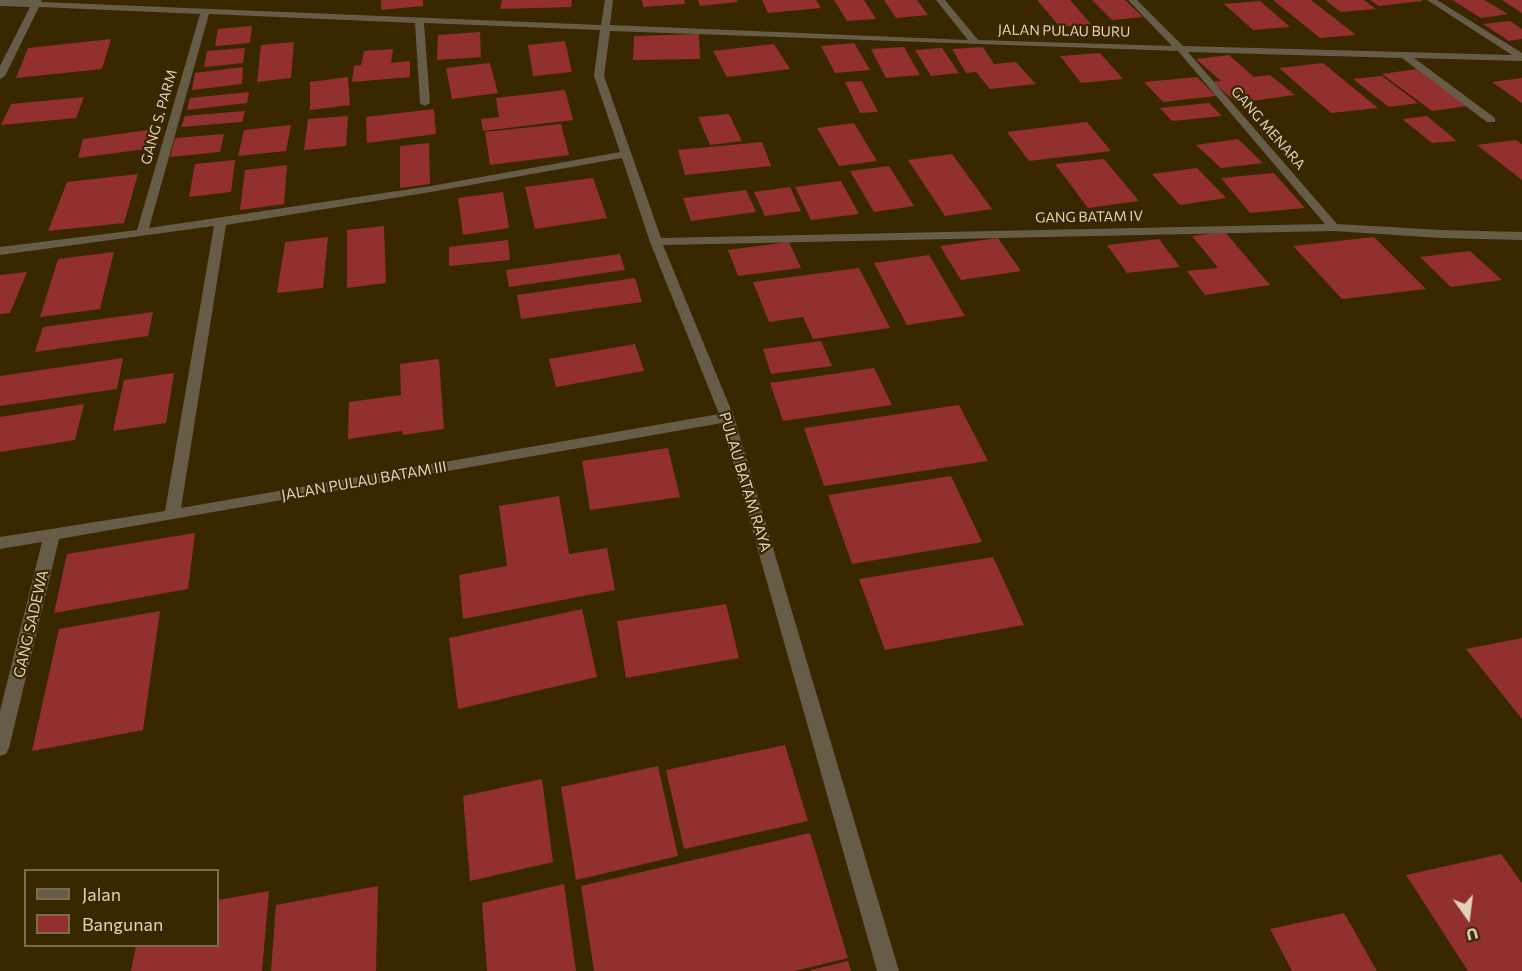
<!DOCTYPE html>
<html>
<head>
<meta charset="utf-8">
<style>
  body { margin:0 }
  #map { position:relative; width:1522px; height:971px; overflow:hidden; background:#392700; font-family:Commissioner,sans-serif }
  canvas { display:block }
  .legend { position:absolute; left:24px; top:869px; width:195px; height:78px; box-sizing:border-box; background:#392700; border:2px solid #7c6c4a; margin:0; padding:8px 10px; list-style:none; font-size:18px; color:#e1d3b9 }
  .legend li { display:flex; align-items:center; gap:12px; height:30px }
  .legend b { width:30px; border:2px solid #7c6c4a }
  .north { position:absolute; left:1438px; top:887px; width:60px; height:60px; -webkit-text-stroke:4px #392700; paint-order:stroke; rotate:166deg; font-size:16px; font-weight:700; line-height:24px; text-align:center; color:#e1d3b9 }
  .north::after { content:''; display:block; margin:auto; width:21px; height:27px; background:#e1d3b9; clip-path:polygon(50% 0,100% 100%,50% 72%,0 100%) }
</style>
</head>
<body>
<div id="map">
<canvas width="1522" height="971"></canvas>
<ul class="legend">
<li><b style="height:8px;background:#675c48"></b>Jalan</li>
<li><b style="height:16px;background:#923030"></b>Bangunan</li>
</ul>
<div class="north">U</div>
</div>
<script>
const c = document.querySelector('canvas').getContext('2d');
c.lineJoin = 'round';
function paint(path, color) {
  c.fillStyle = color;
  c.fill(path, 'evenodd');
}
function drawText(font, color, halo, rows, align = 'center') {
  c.font = font + ' Commissioner,sans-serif';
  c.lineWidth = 4.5;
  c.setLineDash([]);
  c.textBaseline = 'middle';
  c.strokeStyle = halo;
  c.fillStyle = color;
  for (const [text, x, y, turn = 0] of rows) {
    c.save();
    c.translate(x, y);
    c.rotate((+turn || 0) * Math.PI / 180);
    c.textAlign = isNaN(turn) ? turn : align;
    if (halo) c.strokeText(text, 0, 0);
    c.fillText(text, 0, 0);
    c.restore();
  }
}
paint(new Path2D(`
  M 381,0 L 423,0 L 423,6 L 381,10 Z
  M 502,0 L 572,0 L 571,7 L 500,9 Z
  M 642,0 L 684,0 L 685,4 L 643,7 Z
  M 698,0 L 737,0 L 738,2 L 700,6 Z
  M 762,0 L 816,0 L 821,8 L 768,13 Z
  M 834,0 L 864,0 L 876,19 L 847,21 Z
  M 884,0 L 917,0 L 928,15 L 896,18 Z
  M 1037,0 L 1070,0 L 1091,24 L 1060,27 Z
  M 1092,0 L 1125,0 L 1143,17 L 1112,20 Z
  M 1273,0 L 1311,0 L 1356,35 L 1320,38 Z
  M 1325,0 L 1364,0 L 1376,9 L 1341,12 Z
  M 1370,0 L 1422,0 L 1422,1 L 1379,6 Z
  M 1452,0 L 1484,0 L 1508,14 L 1481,18 Z
  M 1502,0 L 1522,0 L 1522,13 Z
  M 1260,1 L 1290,27 L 1253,30 L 1224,4 Z
  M 1510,21 L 1522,29 L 1522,39 L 1509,41 L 1483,24 Z
  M 252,26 L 250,43 L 215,46 L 218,29 Z
  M 480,32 L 481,57 L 437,60 L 438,35 Z
  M 699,34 L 700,59 L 633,60 L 634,36 Z
  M 111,39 L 102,69 L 16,78 L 28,48 Z
  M 565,41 L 572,72 L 533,76 L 528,45 Z
  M 294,42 L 291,78 L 257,82 L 261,45 Z
  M 854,43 L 870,70 L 835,73 L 821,46 Z
  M 774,44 L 790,69 L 727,77 L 713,51 Z
  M 904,47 L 920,75 L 886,78 L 871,49 Z
  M 983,47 L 994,64 L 1016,62 L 1036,84 L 990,89 L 976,72 L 966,73 L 952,49 Z
  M 245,48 L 243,63 L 204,67 L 207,51 Z
  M 942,48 L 959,73 L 931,76 L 915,50 Z
  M 393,49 L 391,63 L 410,61 L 410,77 L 352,82 L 354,66 L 361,65 L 364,51 Z
  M 1100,53 L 1123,79 L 1081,83 L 1060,56 Z
  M 1229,55 L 1254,77 L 1270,75 L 1295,95 L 1237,103 L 1213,82 L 1221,81 L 1196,59 Z
  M 490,63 L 498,93 L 452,99 L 446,68 Z
  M 1323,63 L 1378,108 L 1331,113 L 1279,68 Z
  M 243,67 L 242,84 L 192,90 L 195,73 Z
  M 1417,69 L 1468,106 L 1432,111 L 1382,74 Z
  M 1382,76 L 1418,103 L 1389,107 L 1353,79 Z
  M 348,77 L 350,105 L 310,110 L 310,82 Z
  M 1197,77 L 1216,96 L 1163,102 L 1144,82 Z
  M 1522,78 L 1522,103 L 1492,82 Z
  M 862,81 L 878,112 L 860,113 L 845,82 Z
  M 565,90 L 573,120 L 483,131 L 481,119 L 499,117 L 496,98 Z
  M 249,92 L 247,103 L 187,110 L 190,98 Z
  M 84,97 L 76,118 L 1,125 L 11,104 Z
  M 1209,103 L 1222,116 L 1172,121 L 1160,108 Z
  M 434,109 L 436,134 L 367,143 L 366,117 Z
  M 245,111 L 242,122 L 181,127 L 185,116 Z
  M 729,114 L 742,141 L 710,145 L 698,117 Z
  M 348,116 L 346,146 L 304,150 L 308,119 Z
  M 1427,116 L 1457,141 L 1432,143 L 1402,119 Z
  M 1087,122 L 1111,151 L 1029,161 L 1007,132 Z
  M 854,123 L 877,161 L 839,166 L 817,128 Z
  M 561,124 L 569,155 L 490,165 L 485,132 Z
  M 291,125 L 286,151 L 238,156 L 244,130 Z
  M 148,130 L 146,149 L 78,158 L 83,139 Z
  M 224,134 L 220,152 L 170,157 L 175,138 Z
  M 1238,139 L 1263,163 L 1221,168 L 1196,145 Z
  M 1516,140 L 1522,144 L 1522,180 L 1477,145 Z
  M 762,142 L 771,166 L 685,175 L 678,150 Z
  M 429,143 L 430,184 L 400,188 L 400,146 Z
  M 952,154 L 992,209 L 945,216 L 908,160 Z
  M 1104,159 L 1139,201 L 1088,208 L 1055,164 Z
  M 235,160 L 231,192 L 189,197 L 195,164 Z
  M 287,165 L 284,204 L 240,210 L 245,170 Z
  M 889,166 L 914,206 L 874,212 L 850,171 Z
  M 1197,168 L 1226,198 L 1180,205 L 1152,174 Z
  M 1274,173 L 1305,208 L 1250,213 L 1221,178 Z
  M 138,174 L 124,223 L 48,231 L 67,182 Z
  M 593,178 L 607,218 L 535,229 L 525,187 Z
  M 841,181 L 859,214 L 811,220 L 795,187 Z
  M 790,187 L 801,211 L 765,216 L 754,192 Z
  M 746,190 L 756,212 L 691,221 L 683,198 Z
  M 503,192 L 509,228 L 463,235 L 458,198 Z
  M 384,226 L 386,283 L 347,288 L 347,230 Z
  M 1225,232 L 1270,285 L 1205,295 L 1187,271 L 1218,268 L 1192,236 Z
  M 328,237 L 323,288 L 277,293 L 285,242 Z
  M 1374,237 L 1426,289 L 1342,299 L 1293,246 Z
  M 998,238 L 1021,271 L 961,280 L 940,246 Z
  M 1159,239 L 1180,267 L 1127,273 L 1107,245 Z
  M 508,240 L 510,260 L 449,266 L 449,247 Z
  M 789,242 L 801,268 L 738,276 L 728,250 Z
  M 1470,251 L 1502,280 L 1451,287 L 1420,257 Z
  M 114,252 L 100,309 L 40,317 L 58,259 Z
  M 620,254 L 625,270 L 509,287 L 506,270 Z
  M 929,255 L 965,316 L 907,325 L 874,263 Z
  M 859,268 L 890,328 L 813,339 L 803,317 L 769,322 L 753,282 Z
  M 27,272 L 10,313 L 0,314 L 0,275 Z
  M 635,278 L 642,302 L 521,319 L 517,295 Z
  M 153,312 L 148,336 L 35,352 L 43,327 Z
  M 821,341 L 832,366 L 771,374 L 763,349 Z
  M 635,344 L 644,371 L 556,387 L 549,359 Z
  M 123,358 L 117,389 L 0,406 L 0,376 Z
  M 439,359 L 444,429 L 403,435 L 402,431 L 348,439 L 349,402 L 401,395 L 400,364 Z
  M 874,368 L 892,405 L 783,421 L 770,383 Z
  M 174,373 L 166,423 L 113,431 L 124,380 Z
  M 84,404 L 75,440 L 0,452 L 0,417 Z
  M 959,405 L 988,461 L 824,486 L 804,428 Z
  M 668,448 L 680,497 L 590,510 L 582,461 Z
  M 951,476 L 982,542 L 852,564 L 828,495 Z
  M 559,496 L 569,554 L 607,548 L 615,590 L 463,619 L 459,575 L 507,566 L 499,506 Z
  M 195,533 L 188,589 L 54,613 L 67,554 Z
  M 993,557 L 1024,625 L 885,650 L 859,579 Z
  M 726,604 L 739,658 L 626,678 L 617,621 Z
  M 582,609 L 597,677 L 458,709 L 449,638 Z
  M 160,611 L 143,730 L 32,751 L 59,629 Z
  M 1522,638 L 1522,719 L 1466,649 Z
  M 785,745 L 808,821 L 684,849 L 666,770 Z
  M 658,766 L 678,856 L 576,880 L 561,787 Z
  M 542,779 L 553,862 L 470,881 L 463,796 Z
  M 810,833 L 848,958 L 795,971 L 594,971 L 581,886 Z
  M 1501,854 L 1522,883 L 1522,971 L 1468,971 L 1406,875 Z
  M 564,884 L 576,971 L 487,971 L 482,903 Z
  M 378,886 L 376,971 L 271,971 L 276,905 Z
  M 269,891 L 262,971 L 131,971 L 136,946 L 218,946 L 218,900 Z
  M 1344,913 L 1377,971 L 1292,971 L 1270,929 Z
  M 848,961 L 851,971 L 811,971 L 811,970 Z`), '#923030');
paint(new Path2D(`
  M 0,0 L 42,0 L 41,2 L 601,25 L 605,0 L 613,0 L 610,25 L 968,40 L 936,0 L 945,0 L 978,40 L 1172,46 L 1128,0 L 1137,0 L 1183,46 L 1512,55 L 1427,0 L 1437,0 L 1522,53 L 1522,61 L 1414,58 L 1495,118 L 1495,122 L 1487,122 L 1402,58 L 1188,52 L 1337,224 L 1441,230 L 1522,232 L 1522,240 L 1441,238 L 1334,231 L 663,245 L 734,417 L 899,971 L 877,971 L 722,423 L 59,539 L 9,748 L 6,754 L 0,756 L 0,711 L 42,542 L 0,549 L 0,537 L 165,511 L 214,226 L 0,255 L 0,247 L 137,230 L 200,14 L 39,7 L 5,76 L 0,79 L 0,66 L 30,7 L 0,6 ZM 209,14 L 415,23 L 420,103 L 425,106 L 430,103 L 424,23 L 600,30 L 594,76 L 620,152 L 431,186 L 149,228 ZM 610,31 L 1178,51 L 1325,224 L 661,238 L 604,76 ZM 622,158 L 650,242 L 719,414 L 181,508 L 226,225 L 431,192 Z`), '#675c48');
drawText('14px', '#e1d3b9', '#392700', [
  ["JALAN PULAU BURU",1064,31,1],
  ["GANG S. PARM",159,117,-74],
  ["GANG MENARA",1268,128,49],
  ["GANG BATAM IV",1089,217,-1]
]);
drawText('15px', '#e1d3b9', '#392700', [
  ["JALAN PULAU BATAM III",364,481,-10],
  ["PULAU BATAM RAYA",745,482,73],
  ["GANG SADEWA",31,624,-77]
]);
</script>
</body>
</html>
